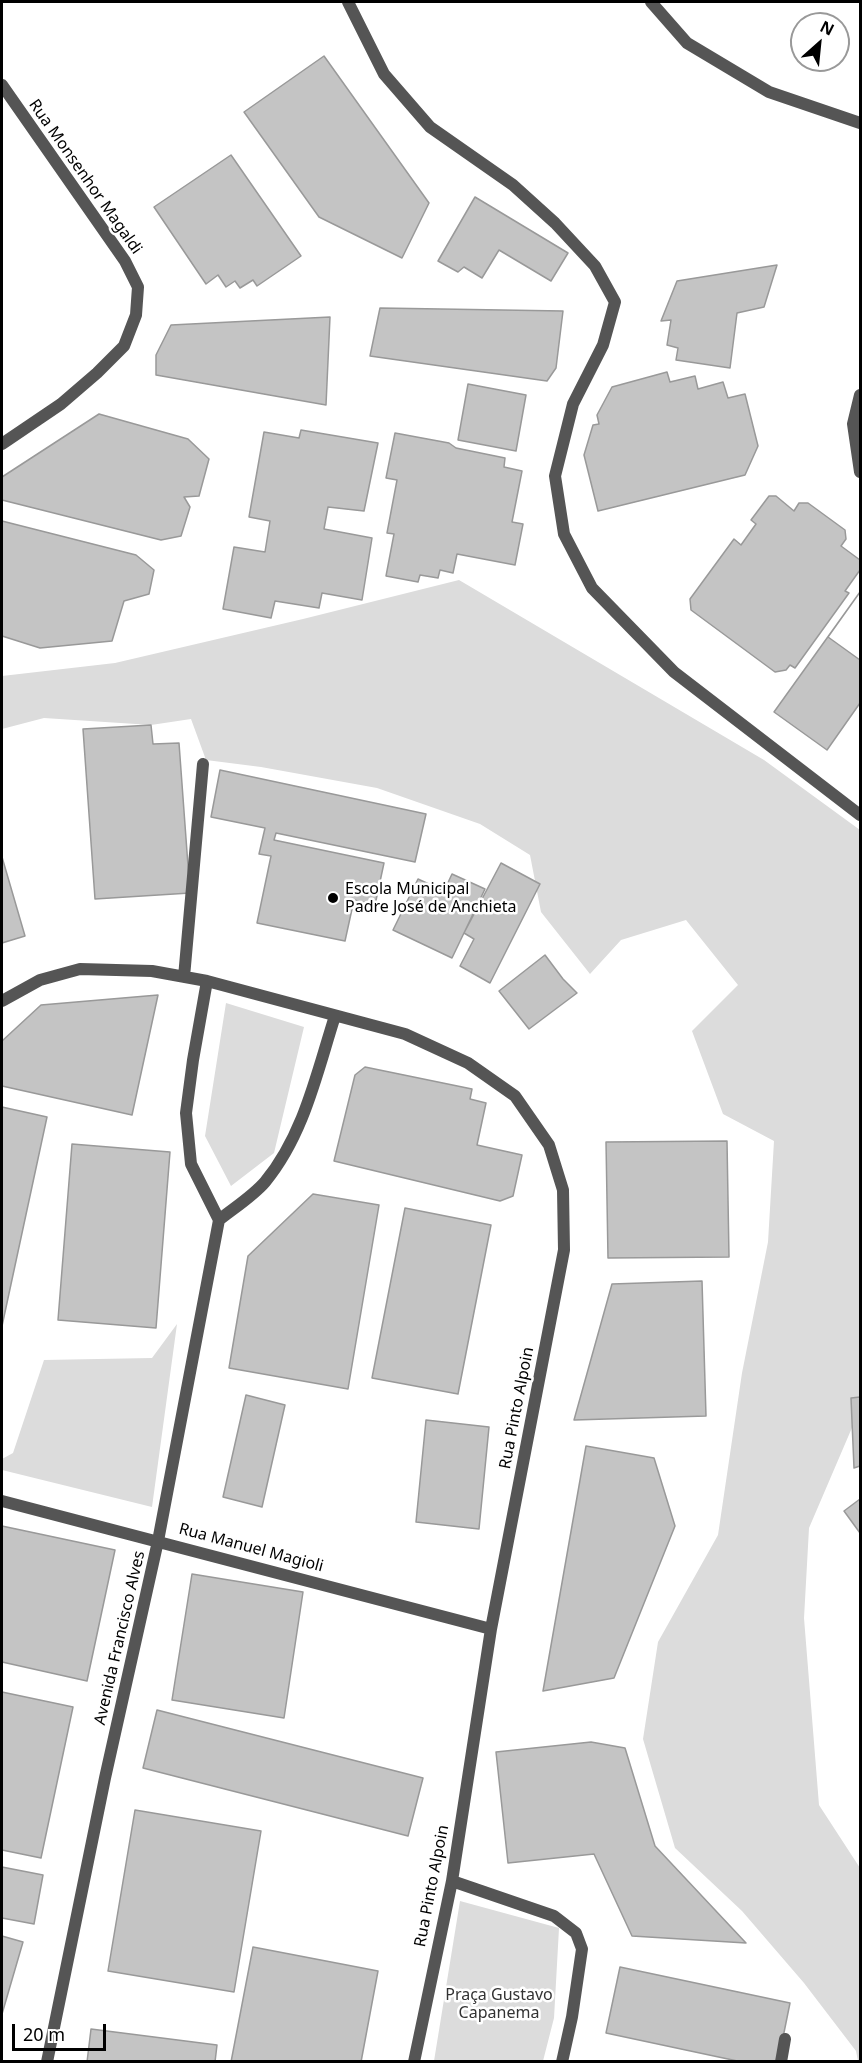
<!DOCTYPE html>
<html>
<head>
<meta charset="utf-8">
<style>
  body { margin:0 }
  #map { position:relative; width:862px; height:2063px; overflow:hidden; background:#fff; font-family:"Noto Sans",sans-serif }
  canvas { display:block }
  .frame { position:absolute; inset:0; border:3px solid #000; pointer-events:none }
  .north { position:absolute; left:790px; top:12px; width:60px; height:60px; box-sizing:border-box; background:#fff; border:2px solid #999; border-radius:50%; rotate:27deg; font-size:16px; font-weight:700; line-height:24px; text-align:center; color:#000 }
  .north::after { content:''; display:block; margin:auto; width:21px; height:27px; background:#000; clip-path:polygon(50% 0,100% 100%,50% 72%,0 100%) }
  .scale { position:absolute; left:12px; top:2024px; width:94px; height:27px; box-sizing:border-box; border:3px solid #000; border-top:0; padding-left:8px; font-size:18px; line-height:21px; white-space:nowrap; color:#000; -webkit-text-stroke:4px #fff; paint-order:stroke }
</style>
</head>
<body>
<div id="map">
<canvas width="862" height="2063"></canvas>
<div class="frame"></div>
<div class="north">N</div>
<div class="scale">20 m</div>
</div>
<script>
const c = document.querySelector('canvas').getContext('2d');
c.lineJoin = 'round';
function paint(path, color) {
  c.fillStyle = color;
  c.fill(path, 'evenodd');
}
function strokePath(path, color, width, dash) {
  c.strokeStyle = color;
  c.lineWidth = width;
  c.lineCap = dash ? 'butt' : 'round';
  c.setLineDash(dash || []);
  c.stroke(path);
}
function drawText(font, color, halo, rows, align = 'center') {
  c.font = font + ' "Noto Sans",sans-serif';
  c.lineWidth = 5;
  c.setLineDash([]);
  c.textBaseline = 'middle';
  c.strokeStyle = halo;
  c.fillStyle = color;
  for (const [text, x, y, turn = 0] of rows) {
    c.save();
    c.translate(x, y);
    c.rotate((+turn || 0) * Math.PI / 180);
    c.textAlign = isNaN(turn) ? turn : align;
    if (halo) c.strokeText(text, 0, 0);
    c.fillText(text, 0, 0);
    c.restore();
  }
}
paint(new Path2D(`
  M 459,580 L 764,760 L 860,830 L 860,1409 L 809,1528 L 804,1618 L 819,1805 L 860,1868 L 860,2061 L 858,2061 L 856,2051 L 804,1983 L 742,1911 L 675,1848 L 643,1739 L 658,1642 L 718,1535 L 742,1373 L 768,1242 L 774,1141 L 723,1114 L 692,1031 L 738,985 L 686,920 L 621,940 L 590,974 L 541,912 L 530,855 L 480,824 L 377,788 L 261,767 L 206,760 L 191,719 L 151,725 L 44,718 L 2,729 L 2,676 L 115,663 L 303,619 Z
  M 226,1003 L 304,1027 L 274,1153 L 231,1186 L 205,1136 Z
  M 177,1324 L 152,1507 L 2,1470 L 2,1459 L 13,1453 L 44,1360 L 152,1358 Z
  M 460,1901 L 559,1928 L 554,2018 L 543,2061 L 434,2061 Z`), '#dcdcdc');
const building = new Path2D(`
  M 324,56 L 429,203 L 402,258 L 319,217 L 244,112 Z
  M 231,155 L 301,256 L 257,286 L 253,280 L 240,288 L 235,281 L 226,287 L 218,275 L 206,284 L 154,207 Z
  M 475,197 L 568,253 L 551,281 L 499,250 L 482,278 L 464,267 L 458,272 L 438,261 Z
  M 777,265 L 764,307 L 737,313 L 730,368 L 676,360 L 678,348 L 667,345 L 671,320 L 661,321 L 677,281 Z
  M 380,308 L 563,311 L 556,368 L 547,381 L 370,356 Z
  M 330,317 L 326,405 L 156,375 L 156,355 L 171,325 Z
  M 667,372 L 670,382 L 695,376 L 698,389 L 723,382 L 728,398 L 745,394 L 758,446 L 745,475 L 598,511 L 584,455 L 593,425 L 599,424 L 597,415 L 612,387 Z
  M 468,384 L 526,395 L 516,451 L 458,440 Z
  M 99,414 L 188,439 L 209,459 L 199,496 L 184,497 L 190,507 L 181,536 L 161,540 L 2,500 L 2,477 Z
  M 301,430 L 378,443 L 364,511 L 328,507 L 324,529 L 372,538 L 362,600 L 322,593 L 319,608 L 275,601 L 271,618 L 223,609 L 234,547 L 265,552 L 270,521 L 249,517 L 264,432 L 299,438 Z
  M 395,433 L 449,443 L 456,448 L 505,458 L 504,467 L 522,471 L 512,522 L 523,524 L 515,565 L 457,554 L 453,573 L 440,570 L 438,578 L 420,575 L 418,582 L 386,576 L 394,534 L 387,533 L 397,480 L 386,478 Z
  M 769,496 L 776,496 L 794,511 L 799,503 L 808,503 L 845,530 L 846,539 L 841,546 L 860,560 L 860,570 L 845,591 L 849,593 L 795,668 L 790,665 L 786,670 L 775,672 L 691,610 L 690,599 L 734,539 L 741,545 L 756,524 L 751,520 Z
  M 2,521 L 136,555 L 154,570 L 149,594 L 124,601 L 112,641 L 40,648 L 2,636 Z
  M 860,592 L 860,703 L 827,750 L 774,712 Z
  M 860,592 L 860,660 L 828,637 Z
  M 151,725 L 153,744 L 179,743 L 190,893 L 95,899 L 83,729 Z
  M 220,770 L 426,814 L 415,862 L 276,833 L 274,840 L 384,863 L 375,905 L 354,900 L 345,941 L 257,923 L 271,856 L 259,854 L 265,828 L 211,817 Z
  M 2,857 L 25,936 L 2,943 Z
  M 501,863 L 540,884 L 490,983 L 460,966 L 474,939 L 464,933 Z
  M 452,874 L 485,889 L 452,958 L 393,930 L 418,879 L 444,891 Z
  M 545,955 L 563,979 L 577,993 L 529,1029 L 499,991 Z
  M 158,995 L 132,1115 L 2,1086 L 2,1041 L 41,1005 Z
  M 365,1067 L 472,1089 L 470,1099 L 486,1103 L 477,1145 L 522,1155 L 513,1196 L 500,1201 L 334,1161 L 355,1075 Z
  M 2,1107 L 47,1117 L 2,1326 Z
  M 727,1141 L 729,1257 L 608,1258 L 606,1142 Z
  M 72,1144 L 170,1152 L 156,1328 L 58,1320 Z
  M 313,1194 L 379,1205 L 348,1389 L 229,1368 L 248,1256 Z
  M 405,1208 L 491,1225 L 458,1394 L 372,1378 Z
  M 702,1281 L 706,1416 L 574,1420 L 612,1284 Z
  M 246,1395 L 285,1405 L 262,1507 L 223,1497 Z
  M 860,1397 L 860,1466 L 854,1468 L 851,1398 Z
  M 426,1420 L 489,1427 L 479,1529 L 416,1522 Z
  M 586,1446 L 654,1458 L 675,1526 L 614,1678 L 543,1691 Z
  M 860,1499 L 860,1533 L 844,1511 Z
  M 2,1526 L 115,1550 L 87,1681 L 2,1662 Z
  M 192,1574 L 303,1592 L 284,1718 L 172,1700 Z
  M 2,1692 L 73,1707 L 41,1858 L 2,1850 Z
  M 157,1710 L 423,1778 L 408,1836 L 143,1768 Z
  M 591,1742 L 625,1748 L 655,1846 L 746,1943 L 632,1936 L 594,1854 L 508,1863 L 496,1752 Z
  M 135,1810 L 261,1831 L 234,1992 L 108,1971 Z
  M 2,1867 L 43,1875 L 34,1924 L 2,1918 Z
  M 2,1936 L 23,1942 L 2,2014 Z
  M 253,1947 L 378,1971 L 361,2062 L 231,2062 Z
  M 620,1967 L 790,2003 L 778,2062 L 742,2062 L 606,2033 Z
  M 91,2029 L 217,2045 L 215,2062 L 87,2062 Z`);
paint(building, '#c4c4c4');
strokePath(building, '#999', 1.5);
strokePath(new Path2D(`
  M 348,2 L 384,74 L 430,127 L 513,185 L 555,223 L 595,266 L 615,302 L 603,345 L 573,404 L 555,476 L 564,534 L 592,588 L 674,672 L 860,815
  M 651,2 L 687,43 L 769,92 L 860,123
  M 2,85 L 125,261 L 138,287 L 136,315 L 124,346 L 97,373 L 61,404 L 2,444
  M 860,395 L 853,424 L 860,472
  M 184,977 L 203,764
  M 2,1001 L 40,980 L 80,969 L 152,971 L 207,981 L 405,1034 L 468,1063 L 515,1096 L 549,1145 L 563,1190 L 564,1250 L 491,1629 L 452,1881 L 414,2062
  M 219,1220 C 234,1208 253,1196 265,1182 C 304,1135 317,1072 335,1016
  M 2,1501 L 491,1629
  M 452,1881 L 554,1916 L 576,1933 L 582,1949 L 572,2017 L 562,2062
  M 47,2062 L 105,1778 L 158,1541 L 219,1220 L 191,1164 L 186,1113 L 193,1060 L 207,981
  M 781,2062 L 785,2039`), '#555', 12);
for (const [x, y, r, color] of [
  [333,898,6,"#000"]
]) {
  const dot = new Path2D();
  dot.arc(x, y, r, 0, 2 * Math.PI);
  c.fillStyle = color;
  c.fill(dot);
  strokePath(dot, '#fff', 2);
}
drawText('16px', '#000', '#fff', [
  ["Rua Monsenhor Magaldi",85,177,55],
  ["Rua Pinto Alpoin",517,1408,-79],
  ["Rua Manuel Magioli",251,1548,15],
  ["Avenida Francisco Alves",120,1638,-77],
  ["Rua Pinto Alpoin",432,1886,-79]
]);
drawText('16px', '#000', '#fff', [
  ["Escola Municipal",345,889],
  ["Padre José de Anchieta",345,907]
], 'left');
drawText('16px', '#333', '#fff', [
  ["Praça Gustavo",499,1995],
  ["Capanema",499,2013]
]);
</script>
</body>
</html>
